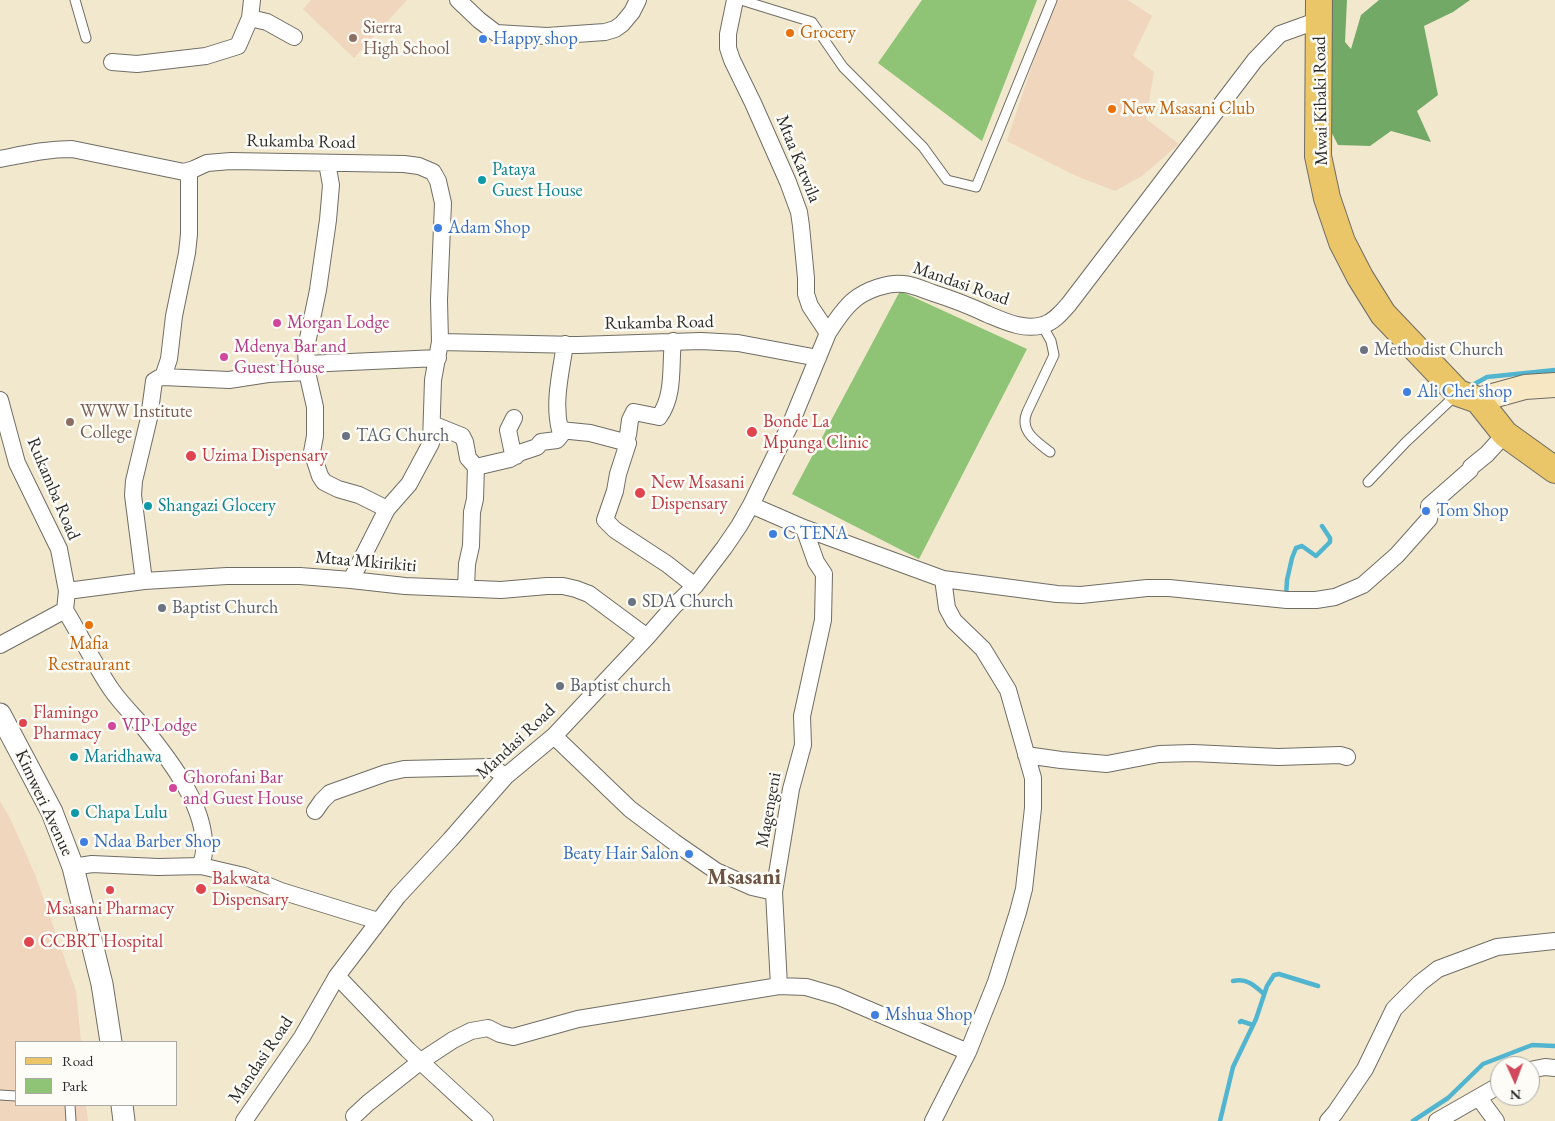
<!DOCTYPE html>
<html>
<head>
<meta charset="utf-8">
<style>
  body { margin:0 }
  #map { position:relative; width:1555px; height:1121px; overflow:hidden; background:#f1e8ce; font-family:"EB Garamond",serif }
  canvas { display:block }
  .legend { position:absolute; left:15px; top:1041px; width:162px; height:65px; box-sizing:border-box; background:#fdfcf7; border:1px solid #a9a8a5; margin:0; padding:6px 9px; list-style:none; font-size:15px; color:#2b2b2b }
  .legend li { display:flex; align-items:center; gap:10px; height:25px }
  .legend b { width:25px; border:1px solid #a9a8a5 }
  .north { position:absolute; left:1490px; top:1056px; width:50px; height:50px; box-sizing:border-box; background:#fdfcf7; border:1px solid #a9a8a5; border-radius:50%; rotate:178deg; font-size:14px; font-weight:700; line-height:20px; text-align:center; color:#2b2b2b }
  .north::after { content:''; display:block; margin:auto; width:18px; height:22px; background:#d1495b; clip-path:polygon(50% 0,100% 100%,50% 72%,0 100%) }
</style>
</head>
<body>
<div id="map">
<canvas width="1555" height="1121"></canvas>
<ul class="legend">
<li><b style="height:6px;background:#ebc669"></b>Road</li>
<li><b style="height:14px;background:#8fc375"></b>Park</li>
</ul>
<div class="north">N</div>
</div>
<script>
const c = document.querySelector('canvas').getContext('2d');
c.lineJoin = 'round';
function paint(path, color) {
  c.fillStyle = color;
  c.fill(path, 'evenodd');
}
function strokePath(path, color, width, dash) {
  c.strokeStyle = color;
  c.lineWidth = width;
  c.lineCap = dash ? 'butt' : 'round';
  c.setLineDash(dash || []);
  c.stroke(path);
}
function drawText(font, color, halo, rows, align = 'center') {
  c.font = font + ' "EB Garamond",serif';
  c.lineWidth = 5;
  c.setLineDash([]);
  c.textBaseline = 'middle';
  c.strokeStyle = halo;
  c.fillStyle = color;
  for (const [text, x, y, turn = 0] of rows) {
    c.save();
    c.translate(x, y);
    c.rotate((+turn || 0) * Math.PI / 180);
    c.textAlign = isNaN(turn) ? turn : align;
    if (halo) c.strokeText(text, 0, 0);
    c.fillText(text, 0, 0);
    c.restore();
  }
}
paint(new Path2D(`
  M 311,0 L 407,0 L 354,58 L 303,9 Z
  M 1054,0 L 1128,0 L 1152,16 L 1133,56 L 1154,72 L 1146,119 L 1179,144 L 1142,176 L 1115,191 L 1074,175 L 1007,141 Z
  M 0,801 L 10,818 L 36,877 L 76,991 L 81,1042 L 16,1042 L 16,1105 L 86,1105 L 88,1121 L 0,1121 Z`), '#efd6bc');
paint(new Path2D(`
  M 922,0 L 1037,0 L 982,141 L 878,63 Z
  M 900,291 L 1027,349 L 919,559 L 792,494 Z`), '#8fc375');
paint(new Path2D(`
  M 1319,0 L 1347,0 L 1345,42 L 1351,49 L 1361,15 L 1379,0 L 1470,0 L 1453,12 L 1424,26 L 1438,95 L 1417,111 L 1431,142 L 1391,131 L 1370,146 L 1338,145 L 1321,112 Z`), '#73a966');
strokePath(new Path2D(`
  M 1469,387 L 1487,377 L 1555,370
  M 1286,596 L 1287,580 L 1292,558 L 1296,548 L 1302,546 L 1316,556 L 1330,542 L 1330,538 L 1322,526
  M 1233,981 C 1247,978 1254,985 1264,994
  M 1240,1022 L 1241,1021 L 1253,1025
  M 1220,1121 L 1233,1067 L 1256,1019 L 1267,986 L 1274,975 L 1279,974 L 1318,986
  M 1413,1121 L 1448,1098 L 1483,1064 L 1532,1045 L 1555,1046`), '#52b5d0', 4.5);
const service = new Path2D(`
  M 75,0 L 86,38
  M 741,0 L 812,22 L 843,67 L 923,147 L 947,180 L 976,187 L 1052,0
  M 1042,325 L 1051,341 L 1054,355 L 1027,412 C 1019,431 1036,441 1050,452
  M 1368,482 L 1406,442 L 1456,395
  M 0,1095 L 16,1096
  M 70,1105 L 71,1121`);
const minor = new Path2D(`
  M 458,0 L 479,20 L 496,33 L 547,36 L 605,32 L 615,29 L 622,24 L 632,12 L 638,0
  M 735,0 L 728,34 L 728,48 L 732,60 L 753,103 L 788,182 L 799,212 L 801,226 L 806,278 L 806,294 L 810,306 L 828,333
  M 250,18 L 267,22 L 294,37
  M 112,62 L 137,64 L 206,56 L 238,46 L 250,18 L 252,0
  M 0,159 C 25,154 46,149 72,149 L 184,172 L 194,169 L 207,163 L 231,161 L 404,164 L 419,166 L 433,172 L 438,181 L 443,203 L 439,300 L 440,342 L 433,380 L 431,443 L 409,484 L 387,509 L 351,580
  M 327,163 L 331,185 L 328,220 L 318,290 L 306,348 L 307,372 L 315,407 L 315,436 L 312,452 L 320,476 L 324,482 L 338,489 L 359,495 L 387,509
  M 440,342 L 578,345 L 701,341 L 738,343 L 818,358
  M 565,344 C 561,372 553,402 560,430 L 590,433 L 628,443 L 618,474 L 615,491 L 605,520 L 615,530 L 667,564 L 695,586
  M 306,364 L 438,358
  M 163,377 L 229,380 L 268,374 L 307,372
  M 0,400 L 17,463 L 59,549 L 67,591 L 65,610 L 0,645
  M 514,418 L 508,430 L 513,454 L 516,456
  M 432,424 L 462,436 L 465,442 L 468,458 L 476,467 L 475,499 L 472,512 L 471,546 L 467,564 L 466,588
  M 628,435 L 630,420 L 634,412 L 659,417 C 675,395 670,366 673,341
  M 476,467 L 510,459 L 519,453 L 537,447 L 541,442 L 557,440 L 565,430
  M 751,505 L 804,528 L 943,579 L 947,608 L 954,621 L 983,649 L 1008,690 L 1033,778 L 1033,808 L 1024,889 L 1018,912 L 996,982 L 968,1052 L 933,1121
  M 943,579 L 1057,594 L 1081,595 L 1147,588 L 1169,588 L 1287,600 L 1316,600 L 1335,597 L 1363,585 L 1397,555 L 1429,519 L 1430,514 L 1429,506 L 1470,470 L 1471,467 L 1487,454 L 1505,434
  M 144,581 L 133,495 L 134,481 L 149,418 L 154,381 L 159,378 L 163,377 L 169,359 L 174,316 L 187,253 L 189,234 L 189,171
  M 67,591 L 144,581 L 227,576 L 300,576 L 351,580 L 405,586 L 501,590 L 547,586 L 563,586 L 576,589 L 589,594 L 647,637
  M 65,610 C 81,636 94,664 111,689 C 120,702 130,712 140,723 C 166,755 202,800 204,842 C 204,849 205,858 200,864 L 201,866
  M 554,736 L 630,809 L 674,842 L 716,871 L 752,887 L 774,892
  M 1026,755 L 1061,760 L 1107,764 L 1159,754 L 1193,753 L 1278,757 L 1340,755 L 1347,757
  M 315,811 L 322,801 L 330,793 L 386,773 L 404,769 L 491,767 L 506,776
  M 73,867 L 92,864 L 158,867 L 201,866 L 244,876 L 281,891 L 378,921
  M 337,976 L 408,1050 L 485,1121
  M 779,986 L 774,892 L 791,789 L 803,745 L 802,716 L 823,620 L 824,574 L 816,562 L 804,528
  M 1530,1070 L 1545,1067 L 1555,1068
  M 1479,1098 L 1496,1121
  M 354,1116 L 368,1103 L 421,1061 L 453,1040 L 471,1031 L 488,1028 L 500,1034 L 513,1037 L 578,1019 L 779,986 L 806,987 L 837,996 L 968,1052
  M 244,1121 L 302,1037 L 337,976 L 398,896 L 450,840 L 506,776 L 554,736 L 647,637 L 674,606 L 695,586 L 724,548 L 739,526 L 751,505 L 791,423 L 828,333 C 835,322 843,309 854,300 C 866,290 888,282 904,284 C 914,285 924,290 933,293 C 952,299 970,306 987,314 C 1004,321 1024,331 1043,325 C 1054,322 1062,312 1069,304 L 1255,60 L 1280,34 L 1319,20
  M 1328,1121 L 1335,1113 L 1365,1069 L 1394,1009 L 1420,983 L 1438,969 L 1497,947 L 1555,941
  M 1437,1121 L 1500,1085`);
const tertiary = new Path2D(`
  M 0,714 L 52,812 L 73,867 L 102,984 L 111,1042
  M 122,1105 L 124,1121`);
const secondary = new Path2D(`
  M 1478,400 L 1525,387 L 1555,385`);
const primary = new Path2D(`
  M 1319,0 L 1318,156 L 1327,198 L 1342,242 L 1360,277 L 1383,314 L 1458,393 L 1478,400 L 1505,434 L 1555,470`);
strokePath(service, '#706d64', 11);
strokePath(minor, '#706d64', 18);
strokePath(tertiary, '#706d64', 23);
strokePath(secondary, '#706d64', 26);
strokePath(primary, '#706d64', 28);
strokePath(service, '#fff', 9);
strokePath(minor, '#fff', 16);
strokePath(tertiary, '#fff', 21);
strokePath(secondary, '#f7e8c3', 24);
strokePath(primary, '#ebc669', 26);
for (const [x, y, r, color] of [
  [790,33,5,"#e8710a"],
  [353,38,5,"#8d6e63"],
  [483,39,5,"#3f7fe0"],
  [1112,109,5,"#e8710a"],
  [482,180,5,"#0f9aa8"],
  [438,228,5,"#3f7fe0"],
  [277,323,5,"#d1479c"],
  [1364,350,5,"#6b7280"],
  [224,357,5,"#d1479c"],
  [1407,392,5,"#3f7fe0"],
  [70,422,5,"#8d6e63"],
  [752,432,6,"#e0444e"],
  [346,436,5,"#6b7280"],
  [191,456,6,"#e0444e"],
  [640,493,6,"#e0444e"],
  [148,506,5,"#0f9aa8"],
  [1426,511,5,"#3f7fe0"],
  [773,534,5,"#3f7fe0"],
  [632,602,5,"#6b7280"],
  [162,608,5,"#6b7280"],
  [89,625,5,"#e8710a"],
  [560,686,5,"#6b7280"],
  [23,723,5,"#e0444e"],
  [112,726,5,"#d1479c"],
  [74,757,5,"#0f9aa8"],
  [173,788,5,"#d1479c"],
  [75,813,5,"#0f9aa8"],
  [84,842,5,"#3f7fe0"],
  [689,854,5,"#3f7fe0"],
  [201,889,6,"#e0444e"],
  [110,890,5,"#e0444e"],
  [29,942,6,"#e0444e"],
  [875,1015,5,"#3f7fe0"]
]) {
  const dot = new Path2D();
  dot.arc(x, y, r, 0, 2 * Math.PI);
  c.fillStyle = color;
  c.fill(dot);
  strokePath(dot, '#fdfcf7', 2);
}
drawText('18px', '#785e54', '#fdfcf7', [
  ["Sierra",363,28],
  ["High School",363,49],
  ["WWW Institute",80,412],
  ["College",80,433]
], 'left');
drawText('18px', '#c56008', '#fdfcf7', [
  ["Grocery",800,33],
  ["New Msasani Club",1122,109],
  ["Mafia",89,644,"center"],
  ["Restraurant",89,665,"center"]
], 'left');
drawText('18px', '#366cbe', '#fdfcf7', [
  ["Happy shop",493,39],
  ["Adam Shop",448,228],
  ["Ali Chei shop",1417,392],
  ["Tom Shop",1436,511],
  ["C TENA",783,534],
  ["Ndaa Barber Shop",94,842],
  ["Beaty Hair Salon",679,854,"right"],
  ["Mshua Shop",885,1015]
], 'left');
drawText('18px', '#2b2b2b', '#fdfcf7', [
  ["Mwai Kibaki Road",1321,101,-91],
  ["Rukamba Road",301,142,1],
  ["Mtaa Katwila",798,159,68],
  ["Mandasi Road",961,284,19],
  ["Rukamba Road",659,323,-1],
  ["Rukamba Road",53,489,67],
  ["Mtaa Mkirikiti",366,562,5],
  ["Mandasi Road",516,742,-43],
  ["Kimweri Avenue",44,803,65],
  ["Magengeni",769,810,-80],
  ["Mandasi Road",261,1060,-56]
]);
drawText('18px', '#0d838f', '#fdfcf7', [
  ["Pataya",492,170],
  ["Guest House",492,191],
  ["Shangazi Glocery",158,506],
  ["Maridhawa",84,757],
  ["Chapa Lulu",85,813]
], 'left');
drawText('18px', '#b23c85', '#fdfcf7', [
  ["Morgan Lodge",287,323],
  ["Mdenya Bar and",234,347],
  ["Guest House",234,368],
  ["VIP Lodge",122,726],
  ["Ghorofani Bar",183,778],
  ["and Guest House",183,799]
], 'left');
drawText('18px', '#5b616d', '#fdfcf7', [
  ["Methodist Church",1374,350],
  ["TAG Church",356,436],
  ["SDA Church",642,602],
  ["Baptist Church",172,608],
  ["Baptist church",570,686]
], 'left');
drawText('18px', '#be3a42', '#fdfcf7', [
  ["Bonde La",763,422],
  ["Mpunga Clinic",763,443],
  ["Uzima Dispensary",202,456],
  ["New Msasani",651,483],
  ["Dispensary",651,504],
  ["Flamingo",33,713],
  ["Pharmacy",33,734],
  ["Bakwata",212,879],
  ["Dispensary",212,900],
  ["Msasani Pharmacy",110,909,"center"],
  ["CCBRT Hospital",40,942]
], 'left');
drawText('bold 22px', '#6c5344', '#fdfcf7', [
  ["Msasani",744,878]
]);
</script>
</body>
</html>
